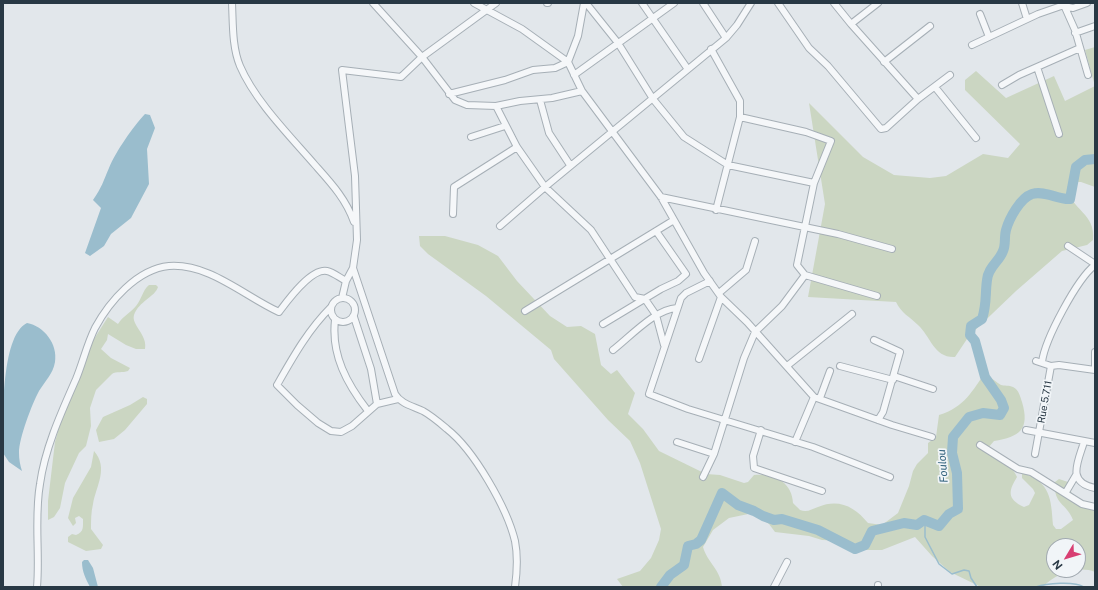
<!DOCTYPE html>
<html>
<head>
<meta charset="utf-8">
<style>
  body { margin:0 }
  #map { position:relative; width:1098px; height:590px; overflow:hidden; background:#e2e7eb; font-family:"Public Sans",sans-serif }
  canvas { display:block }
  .frame { position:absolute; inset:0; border:4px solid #283844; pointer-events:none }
  .north { position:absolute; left:1046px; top:538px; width:40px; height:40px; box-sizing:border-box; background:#f1f5f8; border:1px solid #a1a9b0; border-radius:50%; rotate:232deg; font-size:11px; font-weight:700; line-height:16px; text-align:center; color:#283844 }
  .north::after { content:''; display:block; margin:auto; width:14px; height:18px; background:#d83f73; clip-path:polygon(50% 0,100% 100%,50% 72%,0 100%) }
</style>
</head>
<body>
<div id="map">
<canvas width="1098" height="590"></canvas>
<div class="frame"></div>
<div class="north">N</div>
</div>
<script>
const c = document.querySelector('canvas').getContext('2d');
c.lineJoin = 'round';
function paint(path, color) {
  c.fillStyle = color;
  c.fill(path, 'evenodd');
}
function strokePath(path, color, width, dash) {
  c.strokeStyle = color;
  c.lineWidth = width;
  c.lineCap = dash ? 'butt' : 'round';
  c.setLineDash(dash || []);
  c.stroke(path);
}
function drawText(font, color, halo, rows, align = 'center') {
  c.font = font + ' "Public Sans",sans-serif';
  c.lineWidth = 3.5;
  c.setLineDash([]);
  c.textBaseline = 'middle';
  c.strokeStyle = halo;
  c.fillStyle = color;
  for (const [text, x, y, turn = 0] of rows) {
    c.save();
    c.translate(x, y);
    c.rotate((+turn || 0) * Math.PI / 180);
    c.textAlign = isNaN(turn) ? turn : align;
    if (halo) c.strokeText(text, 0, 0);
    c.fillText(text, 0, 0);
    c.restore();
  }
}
paint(new Path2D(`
  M 1095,47 L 1095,187 L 1081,182 L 1072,182 L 1067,188 C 1071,210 1096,213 1093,240 L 1087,245 L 1062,251 L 1016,291 L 969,336 L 955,357 C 934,358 931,337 918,325 C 910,317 901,313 896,302 L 808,297 L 825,204 L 809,103 L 863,157 L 894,175 L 930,178 L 946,176 L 983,154 L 1008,158 L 1020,144 L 965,90 L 965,80 L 976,71 L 1006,98 L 1054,76 L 1065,101 L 1095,86 L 1085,50 Z
  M 419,236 L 445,236 L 478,245 L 498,256 L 517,281 L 550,316 L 567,327 L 581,326 L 595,334 L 601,365 L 611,374 L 617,370 L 635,393 L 628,414 L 643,429 L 659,451 L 706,474 L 720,475 L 744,483 L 748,482 L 754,475 C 774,473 792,482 793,503 C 795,505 798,508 800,510 C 807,513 812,509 818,507 C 839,498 855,507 868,523 L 882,525 L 898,513 L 909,486 L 913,471 L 917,464 L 928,453 L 928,443 L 936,437 L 939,415 C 965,407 972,391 987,370 L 988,376 C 992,378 997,383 1001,385 C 1004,386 1009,385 1013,387 C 1019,390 1020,396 1022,402 C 1030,429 1020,437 994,441 L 988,448 C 992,464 1011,461 1017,477 C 1009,490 1006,499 1024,507 L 1029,505 L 1035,493 L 1033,489 L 1022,478 L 1022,473 C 1051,482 1051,499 1053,525 L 1056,529 L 1061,529 L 1073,520 C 1067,503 1053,505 1055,482 L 1059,479 L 1068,482 L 1074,501 L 1081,507 L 1095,507 L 1095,572 C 1078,565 1055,574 1043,587 L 981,587 L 950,572 L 932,556 L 915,537 L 882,550 L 860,550 L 853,548 L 845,541 L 822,540 L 809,536 L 775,532 L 769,524 L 753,513 L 729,518 L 713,530 L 703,547 C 707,562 721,570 722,587 L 623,587 L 617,579 L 640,571 L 651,558 L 659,540 L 661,529 L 640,463 L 630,441 L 608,420 L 554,359 L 551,350 L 486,296 L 428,254 L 420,246 ZM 1054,546 L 1078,546 L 1078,570 L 1054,570 Z
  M 149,285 L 156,285 L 158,287 C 155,297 139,301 134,315 C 131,325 148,335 145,349 L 136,349 L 126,345 L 108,334 L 107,340 L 101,349 L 111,358 L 130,368 L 128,371 C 123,373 116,371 112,374 L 96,390 L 90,408 L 91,426 L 86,446 L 79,453 L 65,483 L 60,508 L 54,517 L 48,520 L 48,501 L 55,442 L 68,395 L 92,342 L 108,317 L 118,324 C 123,316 130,313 136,306 C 142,299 142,291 149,285 Z
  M 143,397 L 147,399 L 147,404 L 125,430 L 114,439 L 99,442 L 96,430 L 103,417 L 130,405 Z
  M 94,451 C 109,468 96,486 93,504 C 91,512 91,521 91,529 L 103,545 L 101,549 L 86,551 L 68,542 L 68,537 L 72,534 L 76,535 C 84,532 83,527 83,519 L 79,516 L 75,518 L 76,523 L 73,526 L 68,518 L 73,498 L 91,467 Z`), '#cbd6c2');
paint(new Path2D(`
  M 145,114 L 150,115 L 155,128 L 147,149 L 149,184 L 131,218 L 111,234 L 104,246 L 90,256 L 85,253 L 101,208 L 93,200 C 102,187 103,182 109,168 C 116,151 133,127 145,114 Z
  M 27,323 C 44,326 58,344 55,362 C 53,374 45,381 39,391 C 32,404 19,438 19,453 C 19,459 20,465 22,471 L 9,462 L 3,453 C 3,424 0,336 27,323 Z
  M 84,560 L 88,560 L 93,568 L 98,587 L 90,587 C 86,579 82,572 82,562 Z`), '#9abdcd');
strokePath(new Path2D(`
  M 921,522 L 925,525 L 925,537 L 939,564 L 952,574 L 964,570 L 969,571 L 971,578 L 977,587
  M 1036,587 C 1046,583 1075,581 1084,587`), '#9abdcd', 1.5);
strokePath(new Path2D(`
  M 661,587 L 670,575 L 684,565 L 688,546 L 696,544 L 701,540 L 722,493 L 738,505 L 754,511 L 763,516 L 774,520 L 782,519 L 818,530 L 855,549 L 865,545 L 872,531 L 904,523 L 917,525 L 924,520 L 939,526 L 949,514 L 958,509 L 957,473 L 952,453 L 953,437 L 969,417 L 983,413 L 1000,415 L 1004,408 L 1001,400 L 985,377 L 975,341 L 970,335 L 971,326 L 982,319 C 987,304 985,294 987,280 C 988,267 999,262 1003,251 C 1006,245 1004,237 1006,230 C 1009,219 1020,198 1032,194 C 1045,190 1058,200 1070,199 L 1076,167 L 1085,160 L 1095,159`), '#9abdcd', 10);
const minor = new Path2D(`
  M 232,3 C 233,23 232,47 240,66 C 255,101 290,136 315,165 C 331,183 346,199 354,222
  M 474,3 L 522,29 L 568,62
  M 496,3 L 422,57 L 455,100 L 467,105 L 496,106 L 517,147 L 545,187 L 500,226
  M 547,3 L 548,3
  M 584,3 L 578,36 L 568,62 L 582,91 L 661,197 L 704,273 L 721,297 L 747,322 L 814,397 L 892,425 L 932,437
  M 586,3 L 618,43 L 653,99 L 684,137 L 728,165 L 814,183
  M 642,3 L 687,68
  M 703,3 L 726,38
  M 778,3 L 809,48 L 828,66 L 881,129 L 886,128 L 918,99 L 950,75
  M 834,3 L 851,24 L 918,99
  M 1022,3 L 1027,19
  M 1063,3 L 1075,30 L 1088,75
  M 1064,6 L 1073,8 L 1087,3
  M 980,14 L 989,37
  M 851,24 L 878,3
  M 1075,33 L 1095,26
  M 972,45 L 1038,14 L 1064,5
  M 711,49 L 740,101 L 740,117 L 716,210
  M 884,62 L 930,26
  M 1037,67 L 1059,134
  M 574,75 L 674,3
  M 1002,85 L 1019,75 L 1080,48
  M 935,87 L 976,138
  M 449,94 L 505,80 L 533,70 L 555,68 L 568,62
  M 540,100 L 549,133 L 570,165
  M 496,106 L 520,101 L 552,98 L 582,91
  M 740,117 L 806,132 L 831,141 L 814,183 L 797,265 L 805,275
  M 471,137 L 505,126
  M 661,197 L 838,234 L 892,249
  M 453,214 L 454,187 L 517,147
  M 1068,246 L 1095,264
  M 353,268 L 395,394 C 401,404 413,406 423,411 C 432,416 440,423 447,429 C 474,450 507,508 515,541 C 518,556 517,572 515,587
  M 710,281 L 686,293 L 681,298 L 649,394 L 688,409 L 813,447 L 890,477
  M 719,293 L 746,270 L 755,241
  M331 310a12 12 0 1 1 24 0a12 12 0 1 1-24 0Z
  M 342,298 L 346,281 L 353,268 L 357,240 L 355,176 L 342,70 L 401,77 L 422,57 L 373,3
  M 331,307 C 308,330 293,357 277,385 L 297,405 L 318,423 L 331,431 L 341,432 L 352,426 L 377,404 L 398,399
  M 525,311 L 674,220
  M 354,317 L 371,369 L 377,404
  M 335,320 C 331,355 347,384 368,411
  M 603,324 L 661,289 L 678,281 L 686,274 L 656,231
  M 874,340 L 900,352 L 883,412 L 878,420
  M 664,345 L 656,315 L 645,299 L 635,297 L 591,230 L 545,187 L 726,38 L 737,25 L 751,3
  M 613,350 C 630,337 655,309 677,308
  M 1095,352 L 1095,366
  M 699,359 L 721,297
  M 1036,361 L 1051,366
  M 1042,362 C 1045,339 1077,279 1095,265
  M 787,366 L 852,314
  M 840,366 L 893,380
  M 894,376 L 933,389
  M 820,398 L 830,371
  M 761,430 L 753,456 L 754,468 L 822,491
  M 1026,430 L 1095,443
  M 677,442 L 714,454 L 744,358 L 755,332 L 782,306 L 805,275 L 877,296
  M 795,442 L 814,397
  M 1084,442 C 1078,462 1066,482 1095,488
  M 980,445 L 1018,469 L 1031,472 L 1082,504 L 1095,507
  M 1035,454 L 1051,366 L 1059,365 L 1095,370
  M 703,477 L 714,454
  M 1066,492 L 1076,475
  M 37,587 C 40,553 34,518 40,484 C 45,448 61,413 76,379 C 83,362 87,344 95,328 C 109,302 137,269 169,266 C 209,263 244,296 279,312 C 288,300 311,268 327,271 C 333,272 340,278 346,281
  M 774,587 L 787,562
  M 878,587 L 878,585`);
strokePath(minor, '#a6afb6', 8);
strokePath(minor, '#f5f7f9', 6);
drawText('10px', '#283844', '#f1f5f8', [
  ["Rue 5.711",1045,402,-80]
]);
drawText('italic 11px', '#2f607b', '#f1f5f8', [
  ["Foulou",943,466,-95]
]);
</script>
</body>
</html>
